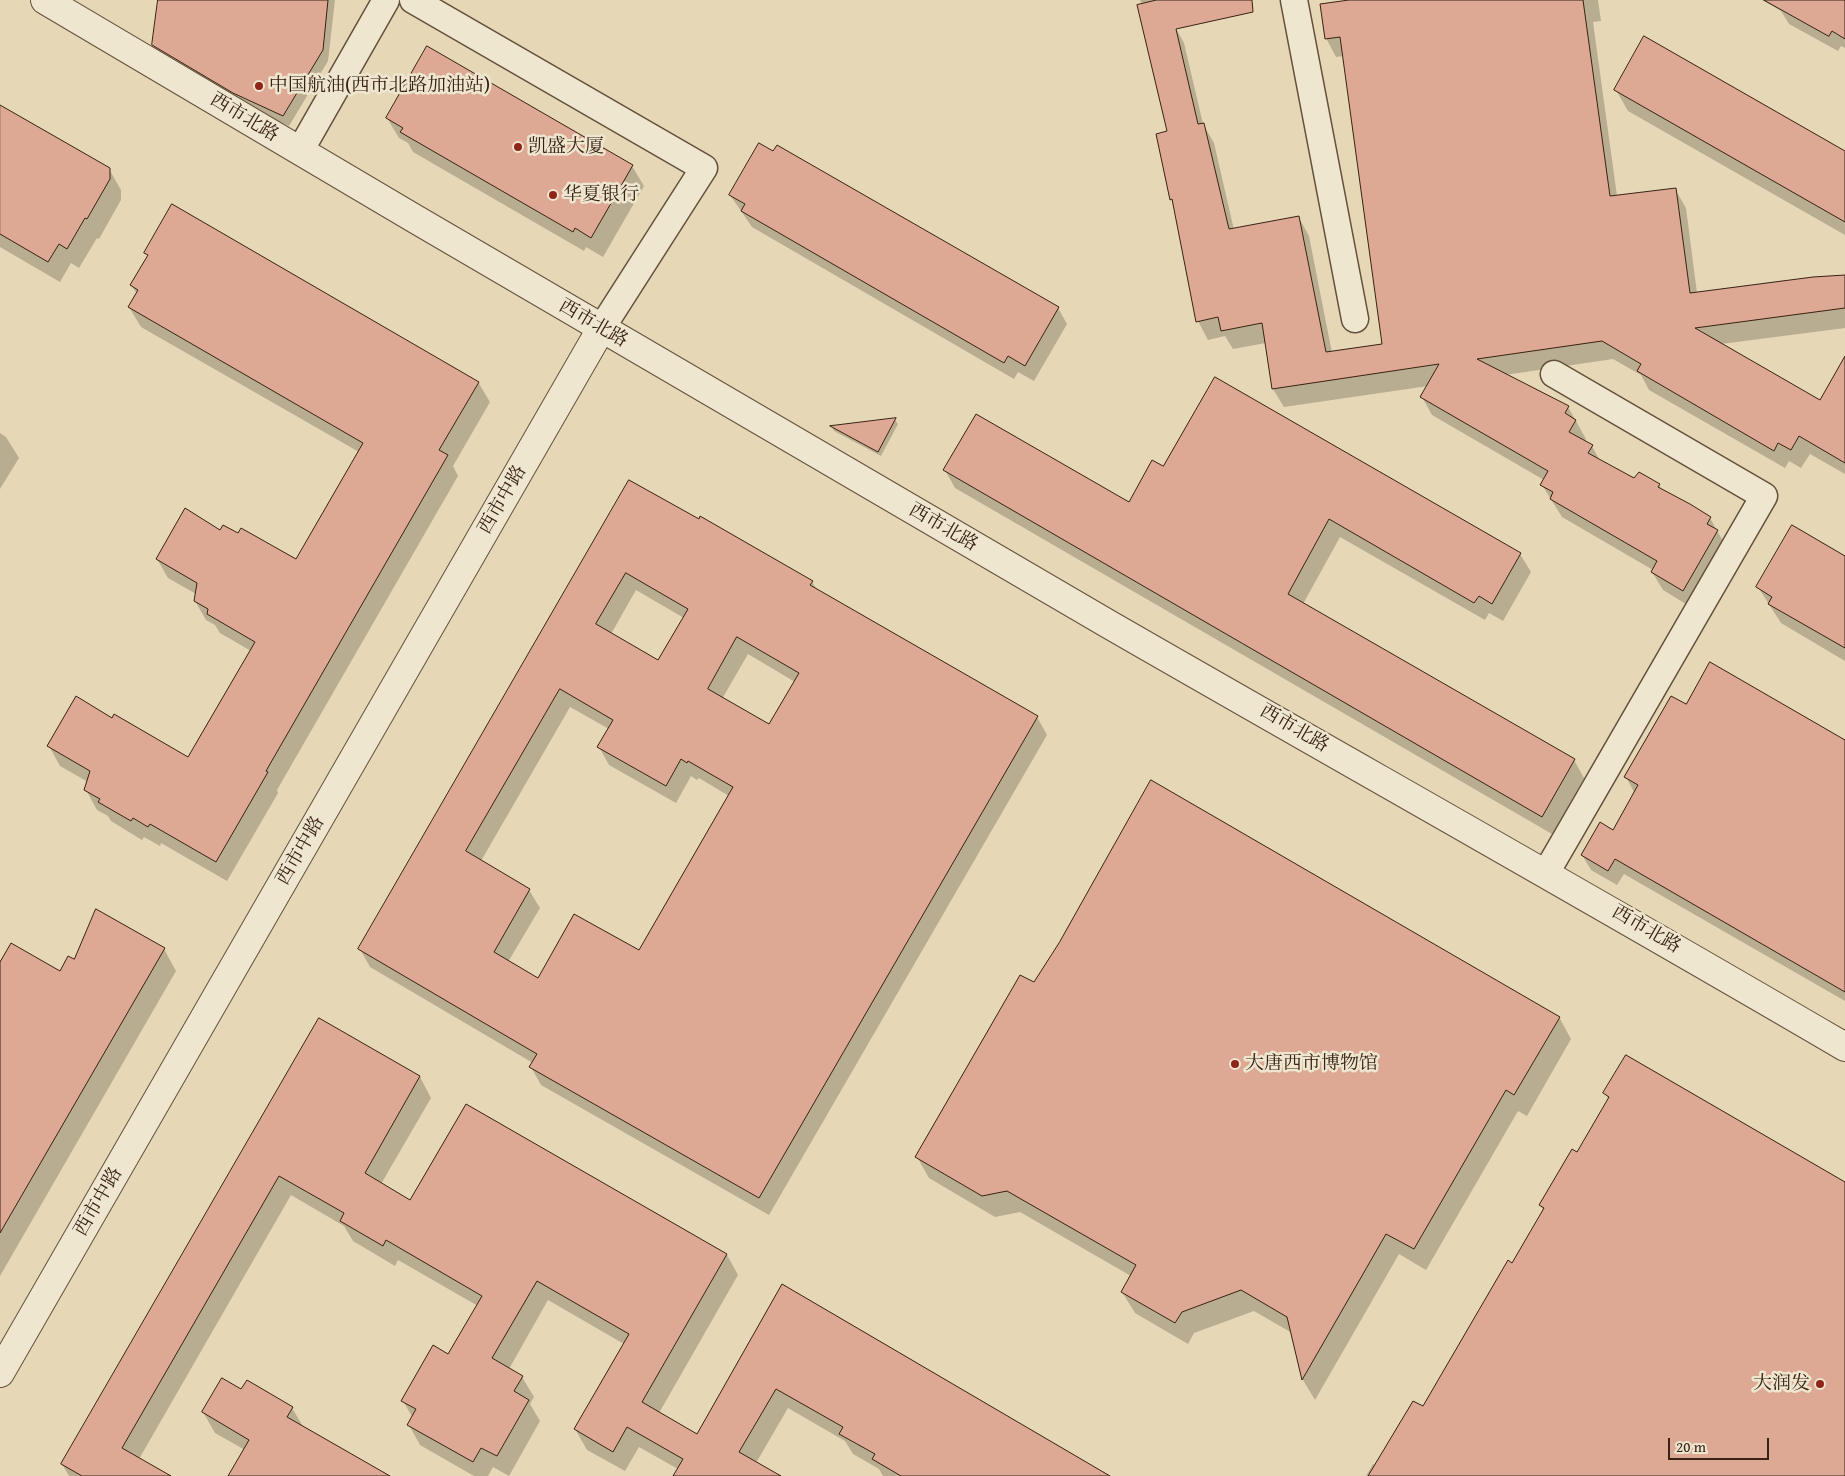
<!DOCTYPE html>
<html>
<head>
<meta charset="utf-8">
<style>
  body { margin:0 }
  #map { position:relative; width:1845px; height:1476px; overflow:hidden; background:#e6d8b6; font-family:"Gentium Book Plus",serif }
  canvas { display:block }
  .scale { position:absolute; left:1668px; top:1438px; width:101px; height:22px; box-sizing:border-box; border:2px solid #382212; border-top:0; padding-left:6px; font-size:15px; line-height:18px; white-space:nowrap; color:#382212; -webkit-text-stroke:4px #efe6d0; paint-order:stroke }
</style>
</head>
<body>
<div id="map">
<canvas width="1845" height="1476"></canvas>
<div class="scale">20 m</div>
</div>
<script>
const c = document.querySelector('canvas').getContext('2d');
c.lineJoin = 'round';
function paint(path, color) {
  c.fillStyle = color;
  c.fill(path, 'evenodd');
}
function strokePath(path, color, width, dash) {
  c.strokeStyle = color;
  c.lineWidth = width;
  c.lineCap = dash ? 'butt' : 'round';
  c.setLineDash(dash || []);
  c.stroke(path);
}
function drawText(font, color, halo, rows, align = 'center') {
  c.font = font + ' "Gentium Book Plus","Noto Serif SC",serif';
  c.lineWidth = 5;
  c.setLineDash([]);
  c.textBaseline = 'middle';
  c.strokeStyle = halo;
  c.fillStyle = color;
  for (const [text, x, y, turn = 0] of rows) {
    c.save();
    c.translate(x, y);
    c.rotate((+turn || 0) * Math.PI / 180);
    c.textAlign = isNaN(turn) ? turn : align;
    if (halo) c.strokeText(text, 0, 0);
    c.fillText(text, 0, 0);
    c.restore();
  }
}
paint(new Path2D(`
  M 159,0 L 335,0 L 328,61 L 289,126 L 240,103 L 159,56 L 153,45 Z
  M 1140,0 L 1175,0 L 1144,7 Z
  M 1358,0 L 1598,0 L 1601,21 L 1593,22 L 1617,196 L 1675,189 L 1686,208 L 1697,293 L 1845,277 L 1845,328 L 1721,344 L 1820,402 L 1845,389 L 1845,474 L 1810,454 L 1801,468 L 1789,461 L 1785,468 L 1649,390 L 1641,375 L 1613,359 L 1505,375 L 1568,407 L 1586,439 L 1584,442 L 1592,446 L 1600,461 L 1634,480 L 1659,485 L 1662,490 L 1710,518 L 1728,550 L 1694,609 L 1663,590 L 1652,572 L 1653,570 L 1562,517 L 1542,485 L 1544,480 L 1432,415 L 1422,397 L 1428,386 L 1284,407 L 1273,389 L 1266,343 L 1233,349 L 1225,336 L 1208,340 L 1198,321 L 1175,204 L 1172,199 L 1157,135 L 1168,132 L 1174,25 L 1184,43 L 1203,124 L 1214,143 L 1234,230 L 1299,218 L 1309,236 L 1332,353 L 1384,345 L 1343,56 L 1336,57 L 1326,38 Z
  M 1762,0 L 1845,0 L 1845,48 L 1841,46 L 1838,51 L 1789,24 L 1781,11 Z
  M 428,48 L 632,166 L 644,186 L 603,257 L 586,247 L 584,251 L 413,152 L 408,143 L 399,138 L 387,118 Z
  M 1616,90 L 1845,152 L 1845,235 L 1628,111 Z
  M 0,107 L 109,169 L 121,190 L 121,200 L 99,239 L 97,238 L 79,268 L 71,263 L 60,282 L 0,247 Z
  M 730,195 L 1058,308 L 1067,324 L 1034,381 L 1018,372 L 1014,379 L 752,227 Z
  M 146,253 L 478,382 L 490,402 L 453,466 L 458,476 L 277,790 L 278,793 L 227,881 L 161,843 L 160,846 L 144,837 L 142,840 L 111,821 L 108,816 L 97,810 L 86,790 L 88,782 L 60,766 L 49,746 L 112,720 L 189,759 L 251,651 L 220,633 L 215,625 L 206,620 L 195,601 L 196,594 L 168,578 L 157,559 L 221,532 L 296,561 L 359,452 L 141,327 L 129,307 L 137,294 L 131,285 L 148,256 Z
  M 1215,378 L 1520,554 L 1531,572 L 1503,621 L 1489,613 L 1485,620 L 1340,537 L 1303,604 L 1574,760 L 1584,778 L 1552,834 L 955,488 L 945,470 L 1129,504 L 1164,468 Z
  M 895,420 L 898,424 L 881,456 L 834,431 L 832,427 Z
  M 0,433 L 6,437 L 19,458 L 0,489 Z
  M 629,481 L 812,582 L 817,590 L 1037,717 L 1047,735 L 769,1215 L 541,1085 L 531,1067 L 533,1063 L 370,967 L 360,949 ZM 636,590 L 684,618 L 659,662 L 611,634 ZM 748,654 L 795,682 L 770,726 L 722,699 ZM 570,707 L 609,729 L 599,747 L 609,765 L 676,803 L 691,776 L 697,780 L 699,778 L 729,796 L 640,952 L 539,980 L 508,962 L 540,908 L 529,890 L 481,861 Z
  M 1845,558 L 1845,661 L 1781,623 L 1758,587 Z
  M 1686,706 L 1845,742 L 1845,1001 L 1624,874 L 1617,885 L 1591,870 L 1582,855 L 1613,831 L 1634,792 L 1626,777 Z
  M 164,949 L 176,971 L 0,1276 L 0,960 L 60,973 L 74,961 Z
  M 1034,984 L 1559,1017 L 1571,1039 L 1527,1116 L 1518,1111 L 1426,1270 L 1399,1254 L 1315,1400 L 1303,1380 L 1292,1333 L 1254,1311 L 1194,1333 L 1188,1344 L 1135,1313 L 1122,1292 L 1131,1276 L 1020,1212 L 995,1217 L 929,1178 L 917,1157 Z
  M 319,1019 L 420,1077 L 431,1098 L 381,1184 L 411,1201 L 727,1255 L 738,1275 L 659,1413 L 698,1435 L 782,1286 L 1107,1476 L 883,1476 L 879,1469 L 853,1454 L 845,1441 L 788,1408 L 756,1463 L 775,1476 L 674,1476 L 678,1469 L 639,1447 L 625,1471 L 587,1450 L 575,1429 L 624,1344 L 548,1300 L 509,1369 L 522,1377 L 534,1397 L 530,1404 L 540,1421 L 509,1476 L 493,1467 L 488,1476 L 474,1476 L 420,1445 L 409,1425 L 413,1418 L 403,1401 L 449,1355 L 478,1306 L 398,1260 L 395,1266 L 353,1241 L 344,1226 L 291,1195 L 139,1459 L 169,1476 L 69,1476 L 62,1464 Z
  M 1605,1093 L 1845,1184 L 1845,1476 L 1366,1476 L 1373,1464 L 1375,1465 L 1413,1402 L 1423,1408 L 1513,1264 L 1544,1211 L 1540,1205 L 1577,1154 L 1609,1100 Z
  M 242,1391 L 292,1408 L 304,1428 L 387,1476 L 230,1476 L 245,1450 L 215,1433 L 203,1412 Z`), '#0003');
const building = new Path2D(`
  M 158,0 L 328,0 L 323,50 L 283,116 L 233,93 L 152,45 Z
  M 1157,0 L 1252,0 L 1253,12 L 1176,29 L 1198,124 L 1204,123 L 1229,229 L 1299,216 L 1326,352 L 1382,344 L 1340,37 L 1325,39 L 1320,4 L 1349,0 L 1583,0 L 1610,196 L 1676,188 L 1690,293 L 1813,277 L 1845,275 L 1845,308 L 1695,328 L 1820,400 L 1845,356 L 1845,463 L 1799,436 L 1791,450 L 1778,443 L 1774,451 L 1637,371 L 1641,364 L 1602,341 L 1477,359 L 1569,406 L 1565,413 L 1576,420 L 1569,432 L 1593,445 L 1588,453 L 1634,478 L 1639,472 L 1660,484 L 1658,487 L 1690,504 L 1711,517 L 1707,524 L 1718,530 L 1683,591 L 1651,572 L 1657,561 L 1550,499 L 1553,492 L 1540,485 L 1548,471 L 1420,397 L 1439,364 L 1272,389 L 1262,323 L 1221,331 L 1218,317 L 1196,322 L 1172,199 L 1170,200 L 1156,134 L 1167,131 L 1137,5 Z
  M 1764,0 L 1845,0 L 1845,39 L 1832,31 L 1829,36 Z
  M 1644,36 L 1845,151 L 1845,222 L 1614,90 Z
  M 427,46 L 633,165 L 591,238 L 575,228 L 573,232 L 400,132 L 403,128 L 386,118 Z
  M 0,105 L 110,168 L 110,179 L 87,219 L 85,218 L 67,249 L 59,244 L 48,262 L 0,234 Z
  M 759,143 L 773,151 L 777,145 L 1059,307 L 1025,366 L 1008,356 L 1004,363 L 741,211 L 745,204 L 729,195 Z
  M 172,204 L 479,382 L 439,450 L 448,455 L 266,771 L 268,772 L 216,862 L 150,824 L 148,827 L 133,818 L 131,821 L 98,802 L 100,799 L 84,790 L 90,771 L 47,746 L 76,696 L 112,718 L 114,714 L 188,757 L 255,642 L 207,614 L 208,609 L 194,601 L 197,583 L 156,559 L 185,508 L 220,530 L 223,525 L 238,533 L 241,528 L 296,559 L 363,443 L 128,307 L 138,290 L 130,285 L 148,255 L 144,253 Z
  M 1215,377 L 1521,553 L 1492,604 L 1479,596 L 1474,603 L 1329,519 L 1288,594 L 1575,759 L 1542,817 L 943,470 L 976,414 L 1129,502 L 1152,460 L 1163,466 Z
  M 896,418 L 878,452 L 830,426 Z
  M 629,480 L 699,519 L 700,516 L 813,581 L 810,585 L 1038,716 L 759,1198 L 529,1067 L 537,1054 L 358,949 ZM 626,573 L 688,609 L 658,660 L 596,624 ZM 737,637 L 799,673 L 769,724 L 708,689 ZM 560,689 L 613,720 L 597,747 L 666,786 L 681,759 L 687,763 L 688,761 L 733,787 L 639,950 L 574,914 L 538,978 L 494,952 L 530,889 L 466,851 Z
  M 1792,525 L 1845,556 L 1845,648 L 1768,604 L 1772,597 L 1756,587 Z
  M 1710,662 L 1845,740 L 1845,992 L 1615,859 L 1608,871 L 1581,855 L 1600,822 L 1613,830 L 1638,785 L 1624,777 L 1671,696 L 1686,704 Z
  M 1151,780 L 1560,1017 L 1514,1095 L 1506,1090 L 1414,1249 L 1386,1234 L 1302,1380 L 1287,1317 L 1241,1290 L 1182,1312 L 1175,1323 L 1121,1292 L 1136,1265 L 1007,1191 L 982,1196 L 915,1157 L 1020,975 L 1034,982 L 1059,943 Z
  M 96,909 L 165,948 L 0,1233 L 0,962 L 11,943 L 60,971 L 68,956 L 74,959 Z
  M 319,1018 L 420,1076 L 365,1173 L 410,1200 L 466,1104 L 727,1254 L 642,1402 L 697,1434 L 782,1284 L 1110,1476 L 901,1476 L 872,1459 L 875,1454 L 839,1434 L 843,1427 L 776,1389 L 739,1452 L 781,1476 L 673,1476 L 683,1459 L 627,1427 L 613,1452 L 574,1429 L 629,1334 L 537,1281 L 492,1358 L 523,1376 L 514,1391 L 529,1400 L 497,1456 L 481,1448 L 473,1462 L 407,1425 L 416,1409 L 401,1401 L 433,1345 L 448,1354 L 482,1296 L 386,1240 L 383,1246 L 340,1221 L 344,1213 L 279,1176 L 122,1448 L 171,1476 L 82,1476 L 61,1464 Z
  M 1626,1055 L 1845,1182 L 1845,1476 L 1368,1476 L 1413,1401 L 1423,1406 L 1508,1260 L 1512,1263 L 1544,1208 L 1539,1205 L 1572,1149 L 1577,1152 L 1609,1097 L 1603,1093 Z
  M 222,1378 L 241,1389 L 247,1380 L 293,1407 L 287,1417 L 390,1476 L 228,1476 L 249,1440 L 202,1412 Z`);
paint(building, '#dda894');
strokePath(building, '#382212', 1);
const minor = new Path2D(`
  M 413,0 L 704,168 L 601,329
  M 1294,0 L 1355,319
  M 300,151 L 386,0
  M 1546,873 L 1764,496 L 1554,374`);
const tertiary = new Path2D(`
  M 45,0 C 399,210 754,419 1110,625 C 1355,766 1601,904 1845,1047
  M 0,1373 L 601,329`);
strokePath(minor, '#64503b', 29);
strokePath(tertiary, '#64503b', 30);
strokePath(minor, '#efe6d0', 26);
strokePath(tertiary, '#efe6d0', 28);
for (const [x, y, r, color] of [
  [259,86,5,"#8f2418"],
  [518,147,5,"#8f2418"],
  [553,195,5,"#8f2418"],
  [1235,1064,5,"#8f2418"],
  [1820,1384,5,"#8f2418"]
]) {
  const dot = new Path2D();
  dot.arc(x, y, r, 0, 2 * Math.PI);
  c.fillStyle = color;
  c.fill(dot);
  strokePath(dot, '#efe6d0', 2);
}
drawText('19px', '#382212', '#efe6d0', [
  ["中国航油(西市北路加油站)",269,86],
  ["凯盛大厦",528,147],
  ["华夏银行",563,195],
  ["大唐西市博物馆",1245,1064],
  ["大润发",1810,1384,"right"]
], 'left');
drawText('19px', '#382212', '#efe6d0', [
  ["西市北路",244,118,31],
  ["西市北路",593,324,30],
  ["西市中路",503,500,-60],
  ["西市北路",943,528,30],
  ["西市北路",1294,729,30],
  ["西市中路",301,851,-60],
  ["西市北路",1646,930,30],
  ["西市中路",99,1202,-60]
]);
</script>
</body>
</html>
